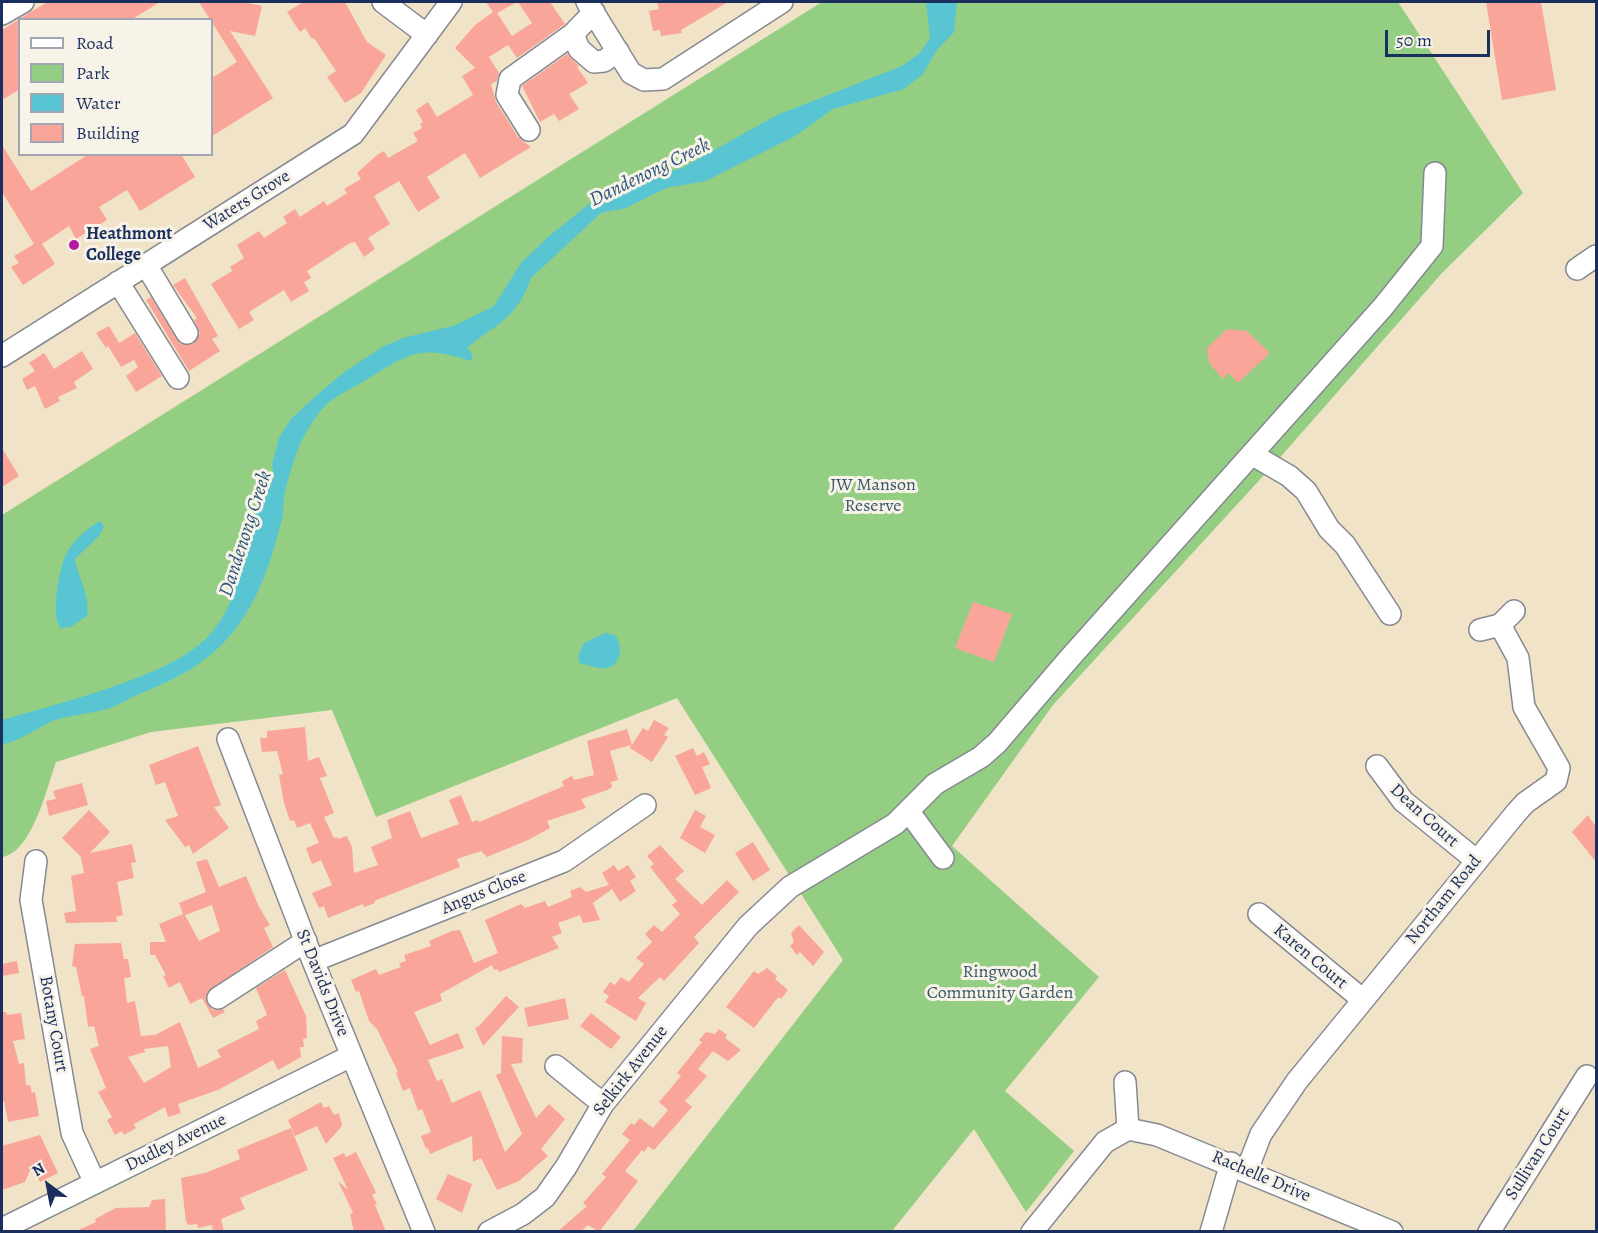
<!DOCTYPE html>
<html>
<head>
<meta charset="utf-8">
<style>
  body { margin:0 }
  #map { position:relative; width:1598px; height:1233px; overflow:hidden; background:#f1e3c7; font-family:Alegreya,serif }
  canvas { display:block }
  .frame { position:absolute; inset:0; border:3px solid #1b2f5e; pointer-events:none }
  .legend { position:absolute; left:18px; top:18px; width:195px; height:138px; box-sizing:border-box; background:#f7f3e8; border:2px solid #9fa5b1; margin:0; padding:8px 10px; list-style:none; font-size:18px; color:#1b2f5e }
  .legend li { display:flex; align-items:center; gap:12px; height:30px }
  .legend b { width:30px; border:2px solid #9fa5b1 }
  .north { position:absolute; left:18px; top:1155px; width:60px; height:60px; -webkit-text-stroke:4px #f7f3e8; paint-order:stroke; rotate:328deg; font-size:16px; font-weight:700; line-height:24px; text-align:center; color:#1b2f5e }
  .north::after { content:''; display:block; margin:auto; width:21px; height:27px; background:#1b2f5e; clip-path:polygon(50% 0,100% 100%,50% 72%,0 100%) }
  .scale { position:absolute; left:1385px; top:30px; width:105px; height:27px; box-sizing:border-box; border:3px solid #1b2f5e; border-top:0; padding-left:8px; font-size:18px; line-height:21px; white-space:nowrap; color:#1b2f5e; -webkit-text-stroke:4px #f7f3e8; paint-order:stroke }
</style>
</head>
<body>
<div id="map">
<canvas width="1598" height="1233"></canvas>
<div class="frame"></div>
<ul class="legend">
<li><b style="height:8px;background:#fff"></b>Road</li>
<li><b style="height:16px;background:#94ce82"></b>Park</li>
<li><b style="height:16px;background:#59c5d2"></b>Water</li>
<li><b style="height:16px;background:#faa599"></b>Building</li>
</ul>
<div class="north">N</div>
<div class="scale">50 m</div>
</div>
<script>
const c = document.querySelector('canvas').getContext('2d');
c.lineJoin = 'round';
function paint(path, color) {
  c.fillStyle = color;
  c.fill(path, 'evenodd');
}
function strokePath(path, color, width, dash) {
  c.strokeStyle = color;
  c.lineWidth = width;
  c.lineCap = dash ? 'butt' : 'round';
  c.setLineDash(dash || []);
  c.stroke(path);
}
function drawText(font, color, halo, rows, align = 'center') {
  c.font = font + ' Alegreya,serif';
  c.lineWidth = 6;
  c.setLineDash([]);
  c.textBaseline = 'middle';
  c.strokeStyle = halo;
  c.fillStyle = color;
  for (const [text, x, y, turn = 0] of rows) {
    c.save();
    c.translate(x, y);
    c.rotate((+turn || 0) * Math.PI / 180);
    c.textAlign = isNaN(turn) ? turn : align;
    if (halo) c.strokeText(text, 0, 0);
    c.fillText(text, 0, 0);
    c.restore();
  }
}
paint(new Path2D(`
  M 822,2 L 1398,2 L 1523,193 L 1442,273 L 1276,462 L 1053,705 L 952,846 L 1099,977 L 1005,1091 L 1074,1151 L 1026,1212 L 974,1129 L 892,1231 L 633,1231 L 843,960 L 677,698 L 376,817 L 332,710 L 151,732 L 56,762 C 47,787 32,853 2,857 L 2,515 Z`), '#94ce82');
paint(new Path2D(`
  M 926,2 L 957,2 L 954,32 L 937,50 L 923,74 L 904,89 L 833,109 L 795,136 L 706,181 L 666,188 L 626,208 L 601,213 L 531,278 C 517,319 497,323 467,348 L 473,355 L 471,361 C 428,347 414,349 374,375 C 362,383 333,397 325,406 C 301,432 292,463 284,496 C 283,504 284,512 282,519 C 273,555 261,594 239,624 C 213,661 177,679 137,695 C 126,700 116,707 104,710 C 88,714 71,715 55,720 C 37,727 20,742 2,744 L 2,720 C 56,704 151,681 195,648 C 210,637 221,622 229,605 C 243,577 243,550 252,522 C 258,503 267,493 274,477 L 272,464 L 279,438 L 291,419 L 318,394 L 343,373 L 382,347 L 403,338 L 456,325 L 494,306 L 521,263 L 548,237 L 594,200 L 630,182 L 682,168 L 777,115 L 902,66 L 920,53 L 930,38 Z
  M 100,521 L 104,527 L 99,536 L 75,559 C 78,577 91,598 87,616 L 71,627 L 61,628 C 50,618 59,570 65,557 C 71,542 86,529 100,521 Z
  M 605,633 L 615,635 C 625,649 620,671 599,668 C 592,667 588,664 580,664 L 578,656 L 584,643 Z`), '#59c5d2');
paint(new Path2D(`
  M 47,2 L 160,2 L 131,20 L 20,20 L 20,89 L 2,100 L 2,30 Z
  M 199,2 L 244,2 L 262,6 L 255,36 L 230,31 L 273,98 L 212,136 L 212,78 L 237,62 Z
  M 303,2 L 345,2 L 367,42 L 386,55 L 361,93 L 345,103 L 327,77 L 336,71 L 314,38 L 312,39 L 305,28 L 300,32 L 287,12 Z
  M 486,2 L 517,2 L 497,13 L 512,36 L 532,23 L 518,2 L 550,2 L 565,24 L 517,58 L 508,45 L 489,57 L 499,73 L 497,81 L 491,84 L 496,102 L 518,137 L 531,147 L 480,178 L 465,153 L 427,177 L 440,198 L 418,212 L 399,181 L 374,196 L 390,224 L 368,238 L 375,249 L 364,257 L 355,242 L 350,243 L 307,271 L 311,278 L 304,282 L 309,291 L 291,302 L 284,290 L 249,312 L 254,320 L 239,329 L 211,284 L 232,271 L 230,267 L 244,258 L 237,245 L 259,231 L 264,238 L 287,223 L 283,217 L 295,209 L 300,217 L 324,201 L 327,206 L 347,193 L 344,189 L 361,179 L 357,173 L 377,155 L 384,151 L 388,158 L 418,141 L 413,133 L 422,128 L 420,124 L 423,122 L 416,110 L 428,102 L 437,117 L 473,95 L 462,76 L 475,68 L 455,48 L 475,25 L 493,12 Z
  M 657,2 L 728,2 L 681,30 L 682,33 L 661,36 L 660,30 L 653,31 L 649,11 L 659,9 Z
  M 1486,2 L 1541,2 L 1556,90 L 1502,100 Z
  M 567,54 L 579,66 L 577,67 L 588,83 L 569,94 L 579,109 L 559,121 L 554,114 L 540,122 L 522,86 Z
  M 2,145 L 31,191 L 89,154 L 181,154 L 195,177 L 140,211 L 127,190 L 99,207 L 107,220 L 76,239 L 69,226 L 42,244 L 55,264 L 23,285 L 11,267 L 19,263 L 14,256 L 34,244 L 2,192 Z
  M 185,278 L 218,336 L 212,339 L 220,351 L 189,371 L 146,300 L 151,297 L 180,344 L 193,344 L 200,333 L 194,320 L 197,318 L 173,285 Z
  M 109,326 L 119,343 L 135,333 L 162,376 L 136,392 L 126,376 L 138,367 L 134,360 L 121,367 L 108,346 L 106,348 L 96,333 Z
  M 1227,329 L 1247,331 L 1270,353 L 1238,383 L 1229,373 L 1223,379 L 1209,363 L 1207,348 Z
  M 82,351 L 93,369 L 74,382 L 77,388 L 58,397 L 60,401 L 45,409 L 35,386 L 27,390 L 22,379 L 35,371 L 29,363 L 44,353 L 54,369 Z
  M 2,448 L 19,476 L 2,487 Z
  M 973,602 L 1012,614 L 994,662 L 955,648 Z
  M 654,720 L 669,728 L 664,735 L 668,737 L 652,762 L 630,748 L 631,745 L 610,751 L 618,780 L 611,782 L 612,787 L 607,790 L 581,799 L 586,808 L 547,821 L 550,828 L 528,840 L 487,857 L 481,851 L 457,859 L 460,867 L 374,901 L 375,903 L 364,907 L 363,904 L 328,918 L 324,906 L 319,908 L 312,893 L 332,885 L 321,860 L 312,864 L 306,848 L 319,843 L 310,823 L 297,828 L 294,820 L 290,821 L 284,803 L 279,775 L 283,774 L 277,751 L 262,752 L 260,738 L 267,738 L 267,731 L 305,727 L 308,761 L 319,757 L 327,776 L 320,778 L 334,813 L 324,817 L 334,838 L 337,837 L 338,839 L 347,836 L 352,847 L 354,873 L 378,865 L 371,847 L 392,838 L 387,820 L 410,811 L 421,838 L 459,824 L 449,800 L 461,795 L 472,822 L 478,820 L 479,822 L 564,786 L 562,781 L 572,776 L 574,780 L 594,775 L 587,741 L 627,729 L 632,745 L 643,728 L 648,731 Z
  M 198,746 L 221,805 L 214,807 L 229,828 L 193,854 L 189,845 L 185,847 L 165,820 L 178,816 L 165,782 L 156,785 L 149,765 Z
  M 693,748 L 697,756 L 704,752 L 710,764 L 702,767 L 711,788 L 695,795 L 675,756 Z
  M 82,783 L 88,805 L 49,816 L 46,801 L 56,799 L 53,791 Z
  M 89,810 L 110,832 L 90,853 L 132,844 L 136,862 L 131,863 L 134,878 L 117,882 L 123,915 L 116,917 L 117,922 L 66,923 L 64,913 L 76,911 L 71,876 L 84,873 L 81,857 L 62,838 Z
  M 695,810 L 706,816 L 700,827 L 715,835 L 705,853 L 680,838 Z
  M 1588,815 L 1596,827 L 1596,862 L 1572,832 Z
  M 753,842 L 770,870 L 753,881 L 735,853 Z
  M 660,845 L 684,871 L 675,879 L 702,905 L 727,880 L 739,892 L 694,937 L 699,943 L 664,981 L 660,977 L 638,998 L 646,1003 L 636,1021 L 605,1002 L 609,996 L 603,992 L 610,982 L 615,985 L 621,977 L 629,982 L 644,964 L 636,958 L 652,942 L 645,934 L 654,925 L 662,932 L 680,914 L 672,905 L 677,901 L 650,867 L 654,864 L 647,856 Z
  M 207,859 L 219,887 L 246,876 L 259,907 L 270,925 L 264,928 L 273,947 L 207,992 L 208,1005 L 213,1010 L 223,1009 L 225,1012 L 213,1018 L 202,998 L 190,1004 L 180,982 L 169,988 L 163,976 L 166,975 L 155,955 L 150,955 L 150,942 L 166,942 L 159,924 L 183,914 L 179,903 L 206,892 L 196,862 ZM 212,905 L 220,931 L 199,941 L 185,915 Z
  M 614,865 L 618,871 L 628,865 L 636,877 L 630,881 L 636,891 L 620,902 L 612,889 L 593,903 L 600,920 L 583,923 L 580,915 L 558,923 L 562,933 L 552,937 L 559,948 L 499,972 L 497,969 L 494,970 L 492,965 L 440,994 L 442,1001 L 414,1012 L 430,1045 L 458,1033 L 464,1048 L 428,1060 L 437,1081 L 442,1079 L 452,1103 L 480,1090 L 505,1152 L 522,1134 L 496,1075 L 501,1073 L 502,1036 L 523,1038 L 522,1063 L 511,1064 L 536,1118 L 549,1104 L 565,1119 L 541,1149 L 548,1156 L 519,1181 L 497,1190 L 481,1158 L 473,1162 L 472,1136 L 430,1154 L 428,1148 L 426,1149 L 421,1136 L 431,1132 L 422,1109 L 418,1111 L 410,1088 L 403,1091 L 396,1073 L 398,1072 L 377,1029 L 369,1021 L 359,991 L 356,992 L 351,980 L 376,969 L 379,975 L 401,967 L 399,963 L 406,961 L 404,955 L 431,946 L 429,941 L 452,931 L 460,930 L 474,963 L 498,953 L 485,920 L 521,904 L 525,908 L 545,901 L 548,907 L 572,897 L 570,891 L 580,887 L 586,892 L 609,885 L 602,873 Z
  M 799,925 L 824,952 L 813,966 L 800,952 L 797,955 L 790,946 L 794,942 L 791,933 Z
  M 121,943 L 124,959 L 128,959 L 131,977 L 124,978 L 127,1003 L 135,1001 L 141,1036 L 155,1035 L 180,1022 L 198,1068 L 221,1057 L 217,1050 L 259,1029 L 256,1021 L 267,1015 L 256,988 L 285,970 L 306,1016 L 307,1038 L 303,1039 L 304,1047 L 300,1047 L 301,1057 L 278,1070 L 273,1060 L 218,1090 L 178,1104 L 181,1113 L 168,1117 L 165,1107 L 134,1124 L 136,1128 L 124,1135 L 122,1131 L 115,1135 L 107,1120 L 112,1117 L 98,1092 L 106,1088 L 90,1049 L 99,1046 L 94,1026 L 88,1027 L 84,996 L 82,996 L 76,967 L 72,966 L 75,944 ZM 168,1046 L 171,1067 L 144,1083 L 128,1057 L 145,1052 L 144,1049 Z
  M 17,961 L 19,973 L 2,976 L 2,964 Z
  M 767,968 L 777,976 L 775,979 L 788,990 L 781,999 L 779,997 L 775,1001 L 754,1028 L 726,1007 L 754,971 L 758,974 Z
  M 506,996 L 519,1007 L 483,1046 L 475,1028 L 479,1026 Z
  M 565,998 L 569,1019 L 528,1027 L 524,1008 Z
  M 2,1012 L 6,1012 L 7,1015 L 21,1013 L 25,1039 L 13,1041 L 19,1064 L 24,1063 L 26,1085 L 30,1085 L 32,1093 L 35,1092 L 39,1116 L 8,1122 L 4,1101 L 2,1101 Z
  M 591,1013 L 621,1037 L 611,1049 L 580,1026 Z
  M 719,1029 L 727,1035 L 725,1038 L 741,1050 L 728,1061 L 713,1051 L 698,1069 L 707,1076 L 685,1101 L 692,1107 L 654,1150 L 648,1146 L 644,1152 L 642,1150 L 625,1171 L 638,1181 L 620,1205 L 599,1232 L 588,1225 L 580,1232 L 557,1232 L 587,1206 L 583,1203 L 606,1177 L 602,1174 L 630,1140 L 622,1134 L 631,1123 L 634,1125 L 640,1118 L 653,1128 L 668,1110 L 659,1102 L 681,1076 L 677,1073 L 702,1042 L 699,1040 L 706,1032 L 715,1034 Z
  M 321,1102 L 324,1108 L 329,1106 L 334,1115 L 339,1113 L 342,1126 L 326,1144 L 317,1126 L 295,1136 L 288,1120 Z
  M 291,1128 L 308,1170 L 240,1198 L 245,1209 L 221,1219 L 224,1232 L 213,1232 L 212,1225 L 198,1228 L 197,1224 L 189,1225 L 186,1222 L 181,1178 L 205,1173 L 240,1159 L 237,1150 Z
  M 40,1135 L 58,1173 L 40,1182 L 32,1166 L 25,1182 L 2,1190 L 2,1146 Z
  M 356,1152 L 373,1186 L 376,1193 L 372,1195 L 377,1204 L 375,1205 L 386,1232 L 354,1232 L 350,1214 L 353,1213 L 338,1181 L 348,1190 L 333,1158 L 344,1153 L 346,1157 Z
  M 448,1174 L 472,1184 L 462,1213 L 436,1199 Z
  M 165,1199 L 166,1232 L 74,1232 L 96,1222 L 95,1219 L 116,1208 L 149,1207 L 152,1200 Z`), '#faa599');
const minor = new Path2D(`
  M 383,2 L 427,35
  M 587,2 L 631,73 L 644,80 L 663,79 L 782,2
  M 2,14 L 23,2
  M 573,34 L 579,49 L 594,62 L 604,61 L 618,51
  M 529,130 L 507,95 L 510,79 L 573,34 L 594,12
  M 146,265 L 187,333
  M 1577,269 L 1596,256
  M 118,282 L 178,378
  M 2,356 L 353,134 L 451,2
  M 1253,455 L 1289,476 L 1306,491 L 1329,529 L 1345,545 L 1390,614
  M 1480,630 L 1500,625 L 1514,611
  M 228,739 L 313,961 L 424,1232
  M 1377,766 L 1403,801 L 1477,861
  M 909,812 L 943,858
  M 36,861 L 31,900 L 72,1133 L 95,1183
  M 1259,914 L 1363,1000
  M 313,961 L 564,861 L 645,805
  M 218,998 L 306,941
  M 556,1066 L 603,1104
  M 1125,1082 L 1128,1129
  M 1247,1170 L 1261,1134 L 1297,1081 L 1516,813 L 1525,803 L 1556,781 L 1559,768 L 1524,707 L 1518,658 L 1500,625
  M 2,1229 L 351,1056
  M 489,1232 L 523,1214 L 545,1197 L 566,1167 L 603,1104 L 748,926 L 790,887 L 895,824 L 935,784 L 981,757 L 997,743 L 1068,660 L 1383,307 L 1432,246 L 1435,173
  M 1032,1232 L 1105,1142 L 1128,1129 L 1157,1135 L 1392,1232
  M 1211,1232 L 1231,1163
  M 1489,1232 L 1587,1076`);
strokePath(minor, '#868992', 24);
strokePath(minor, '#fff', 21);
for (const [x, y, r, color] of [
  [74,245,6,"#b5179e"]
]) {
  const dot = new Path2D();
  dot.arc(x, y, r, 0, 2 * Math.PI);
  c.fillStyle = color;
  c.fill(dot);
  strokePath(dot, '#f7f3e8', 2);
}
drawText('18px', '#1b2f5e', '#f7f3e8', [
  ["Waters Grove",247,201,-32],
  ["Dean Court",1424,816,42],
  ["Angus Close",484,893,-22],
  ["Northam Road",1444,900,-51],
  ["Karen Court",1310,957,40],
  ["St Davids Drive",322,983,68],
  ["Botany Court",53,1024,80],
  ["Selkirk Avenue",631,1071,-52],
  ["Dudley Avenue",176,1143,-26],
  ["Sullivan Court",1538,1154,-58],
  ["Rachelle Drive",1261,1177,23]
]);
drawText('bold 18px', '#1b2f5e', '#f7f3e8', [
  ["Heathmont",86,235],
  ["College",86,256]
], 'left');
drawText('18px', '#395767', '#f7f3e8', [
  ["JW Manson",873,486],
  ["Reserve",873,507],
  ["Ringwood",1000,973],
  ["Community Garden",1000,994]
]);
drawText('italic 20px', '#2a547b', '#f7f3e8', [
  ["Dandenong Creek",650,173,-26],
  ["Dandenong Creek",246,534,-72]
]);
</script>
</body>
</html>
